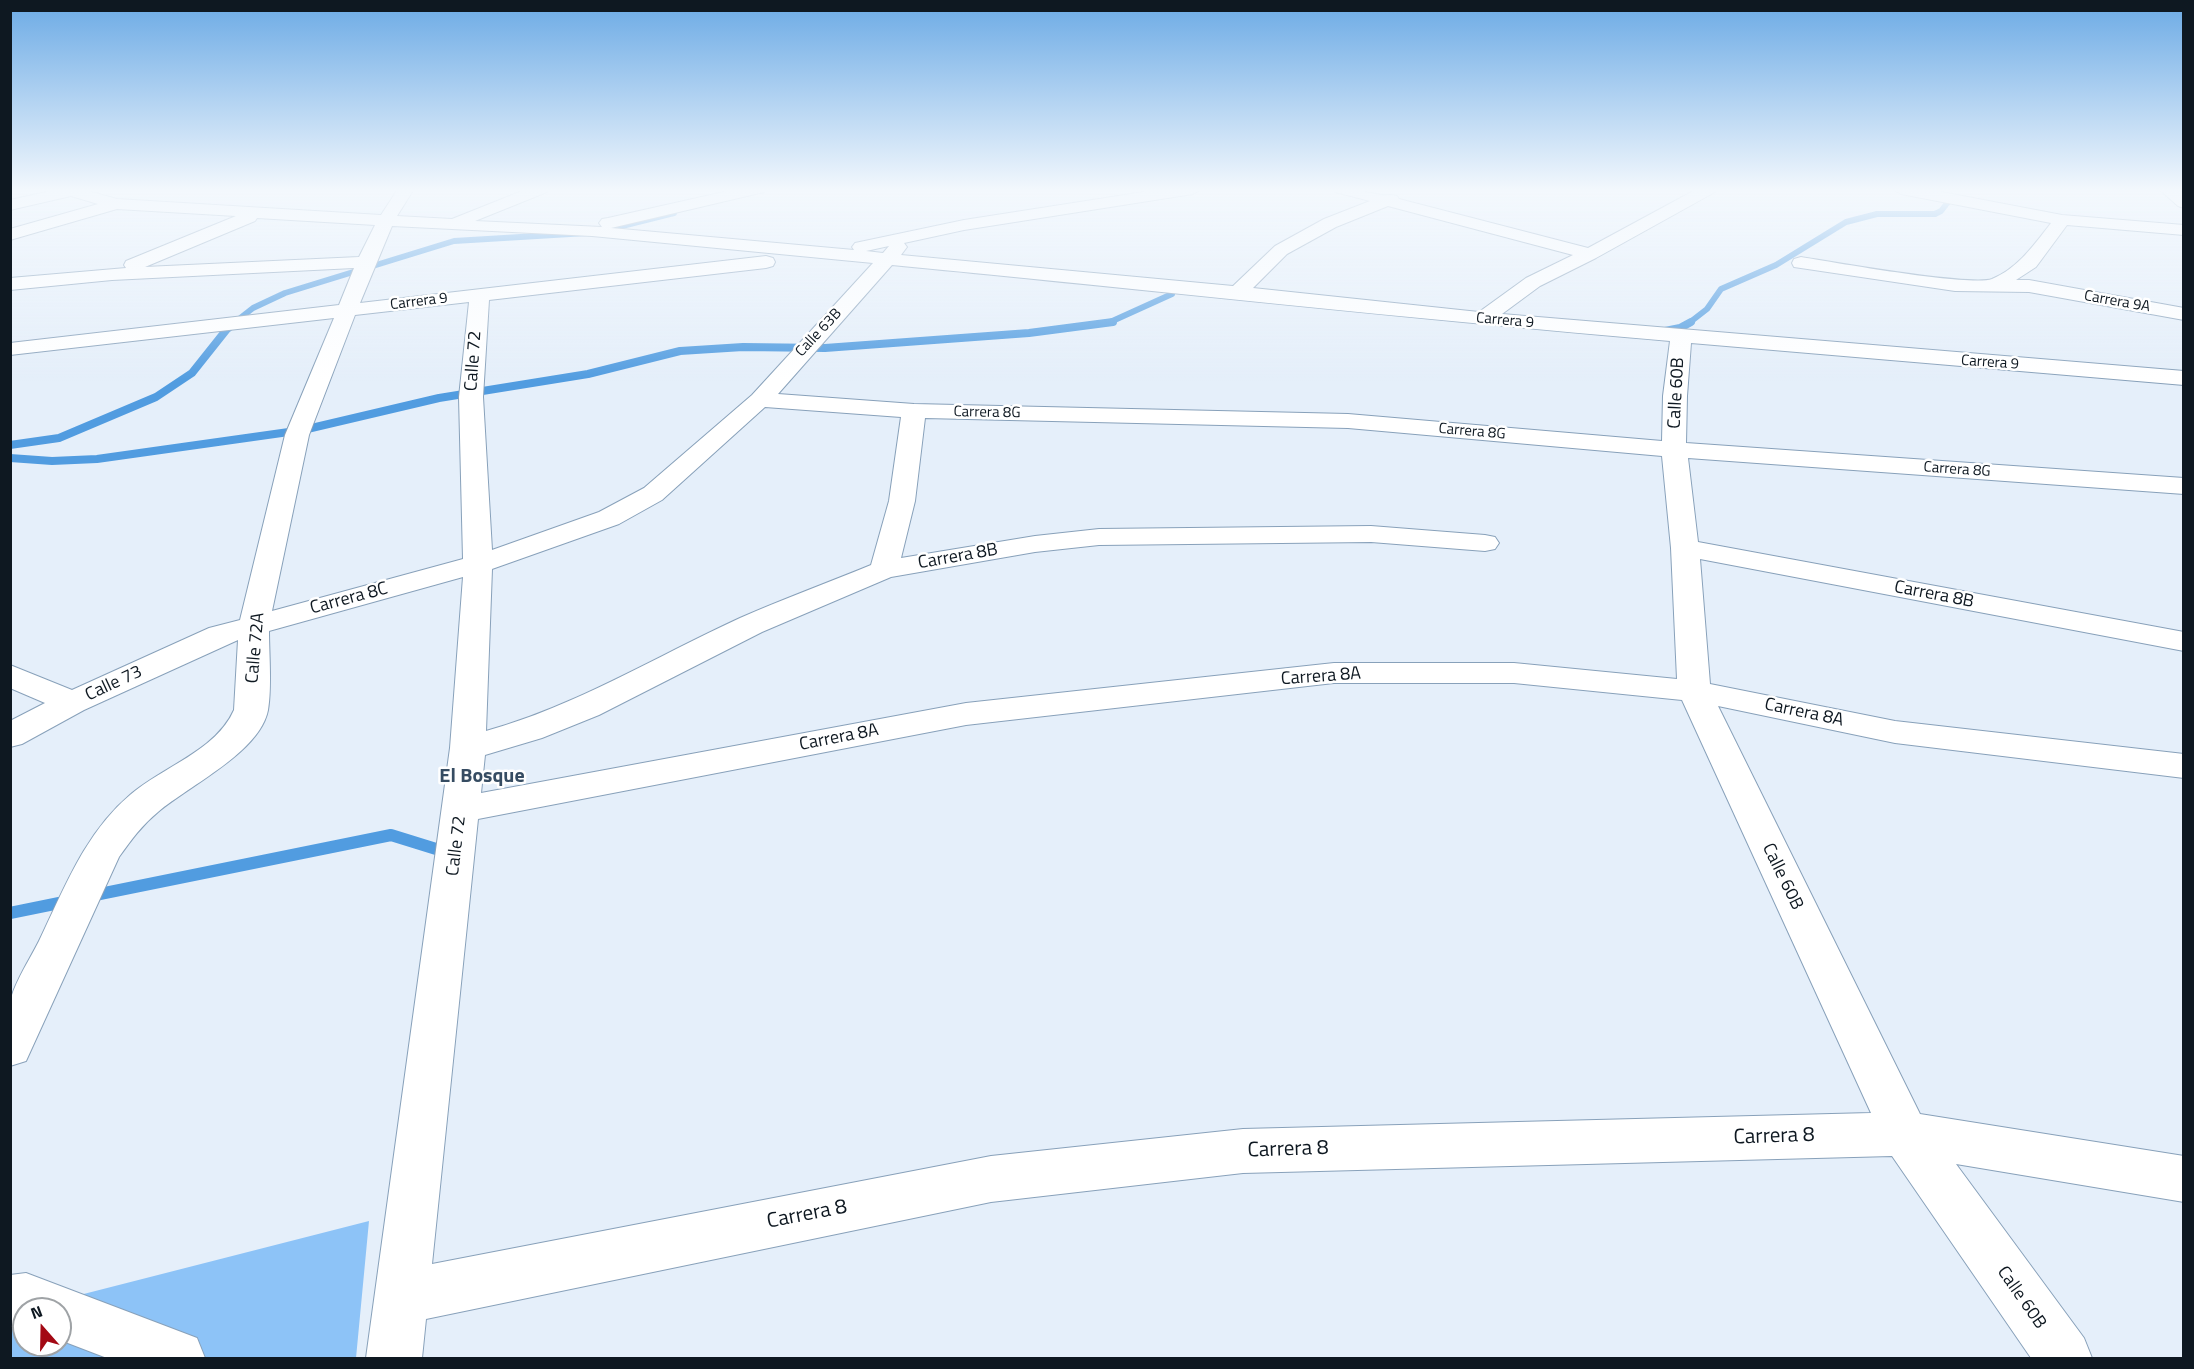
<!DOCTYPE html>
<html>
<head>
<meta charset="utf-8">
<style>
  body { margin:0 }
  #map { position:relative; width:2194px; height:1369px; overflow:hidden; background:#e5effa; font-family:"Titillium Web",sans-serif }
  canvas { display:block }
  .frame { position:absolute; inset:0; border:12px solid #0e1821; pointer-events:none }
  .north { position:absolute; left:12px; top:1297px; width:60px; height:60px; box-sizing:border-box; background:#fff; border:2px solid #9fa3a6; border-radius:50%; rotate:340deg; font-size:16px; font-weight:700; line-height:24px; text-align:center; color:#0e1821 }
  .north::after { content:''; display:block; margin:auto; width:21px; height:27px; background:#a30914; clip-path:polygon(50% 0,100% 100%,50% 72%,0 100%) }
</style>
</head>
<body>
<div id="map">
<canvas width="2194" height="1369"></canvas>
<div class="frame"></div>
<div class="north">N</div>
</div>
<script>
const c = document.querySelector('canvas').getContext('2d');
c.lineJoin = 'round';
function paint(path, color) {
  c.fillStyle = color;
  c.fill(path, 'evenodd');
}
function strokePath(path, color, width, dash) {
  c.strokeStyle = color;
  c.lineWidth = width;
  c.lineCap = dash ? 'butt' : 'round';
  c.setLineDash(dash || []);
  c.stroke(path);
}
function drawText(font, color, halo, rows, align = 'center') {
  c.font = font + ' "Titillium Web",sans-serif';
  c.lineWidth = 5;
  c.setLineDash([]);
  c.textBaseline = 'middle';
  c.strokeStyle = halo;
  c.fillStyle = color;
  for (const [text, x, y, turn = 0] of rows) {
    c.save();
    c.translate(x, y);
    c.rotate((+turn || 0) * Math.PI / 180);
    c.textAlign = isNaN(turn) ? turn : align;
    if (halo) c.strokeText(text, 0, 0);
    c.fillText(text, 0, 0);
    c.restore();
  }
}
paint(new Path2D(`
  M 369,1221 L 356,1358 L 11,1358 L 11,1313 L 24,1309 L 24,1345 L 60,1345 L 60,1309 L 25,1309 Z`), '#8dc3f7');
strokePath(new Path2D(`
  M 602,231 L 674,213
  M 234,323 L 253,308 L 285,293 L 454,241 L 587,233
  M 1108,323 L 1172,294
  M 1689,323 L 1707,309 L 1721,289 L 1776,265 L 1846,222 L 1877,214 L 1935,214 L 1941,211 L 1948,202`), '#519ce0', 6);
strokePath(new Path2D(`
  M 1665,331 L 1680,328 L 1691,322
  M 10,445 L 59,438 L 156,397 L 192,373 L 227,329 L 236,322
  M 10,458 L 52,461 L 97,459 L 303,430 L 439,398 L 588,374 L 680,351 L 743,347 L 825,348 L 1029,333 L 1113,322`), '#519ce0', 8);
strokePath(new Path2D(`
  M 90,896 L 391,835 L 449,853
  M 10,913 L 69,901`), '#519ce0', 12);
const minor = new Path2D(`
  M 60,189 L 89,189 L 88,191 L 117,199 L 381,215 L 398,189 L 414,189 L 397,216 L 452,219 L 527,189 L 549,189 L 547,192 L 475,221 L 602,227 L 599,223 L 602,219 L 608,218 L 737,189 L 766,189 L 764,192 L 611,228 L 854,250 L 852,247 L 855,243 L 964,220 L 1163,189 L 1201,189 L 1193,194 L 964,230 L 904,243 L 907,247 L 901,255 L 1233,286 L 1275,246 L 1324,219 L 1370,201 L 1335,192 L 1333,189 C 1353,189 1363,192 1382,195 C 1387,196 1391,194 1397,196 L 1399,199 L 1588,248 L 1697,189 L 1717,189 L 1715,192 L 1596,258 L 1540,286 L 1502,314 L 2184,371 L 2184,385 L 1691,343 L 1687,396 L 1686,443 L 2184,478 L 2184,494 L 1688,458 L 1698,542 L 2184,632 L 2184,651 L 1700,559 L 1710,684 L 1895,721 L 2184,754 L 2184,778 L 1895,743 L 1718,706 L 1920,1114 L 2184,1156 L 2184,1202 L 1956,1164 L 2084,1338 L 2092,1358 L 2031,1358 L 1892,1156 L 1243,1173 L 991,1202 L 426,1319 L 422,1358 L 366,1358 L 450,748 L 463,577 L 269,631 C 269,654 272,688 268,710 C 260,752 190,785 158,812 C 142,825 131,840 119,857 L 26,1061 L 10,1066 C 10,1049 7,1012 11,998 C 17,978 30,959 39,941 C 64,889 85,833 130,795 C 162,767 216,751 234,710 L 238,640 L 84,710 L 22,744 L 10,747 L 10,721 L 45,703 L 10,688 L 10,665 L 72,690 L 209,628 L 240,620 L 285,435 L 334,318 L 10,355 L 10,343 L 339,305 L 354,268 L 112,280 L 10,290 L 10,278 L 126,268 L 124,265 L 126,261 L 236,216 L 117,209 L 10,240 L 10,229 L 98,204 L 71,196 L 10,210 L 10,200 ZM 1388,206 L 1573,255 L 1526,278 L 1479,312 L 1253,288 L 1287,254 L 1336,227 ZM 257,218 L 375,225 L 359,257 L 145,267 L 255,221 ZM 392,226 L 592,236 L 873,263 L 752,395 L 644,488 L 599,512 L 492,550 L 483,397 L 489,300 L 766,268 L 773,266 L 775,262 L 773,258 L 766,256 L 360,303 ZM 889,246 L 883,253 L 866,251 ZM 892,265 C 1151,290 1410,319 1670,341 L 1663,396 L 1662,441 L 1348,414 L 914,404 L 778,394 ZM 469,302 L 459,397 L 463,559 L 272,611 L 309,435 L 355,315 ZM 765,407 L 901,417 L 889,501 L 871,565 C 827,583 783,599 740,618 C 655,657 576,706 486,731 L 492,569 L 619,524 L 662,500 ZM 925,418 L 1348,428 L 1662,456 L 1671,548 L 1677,679 L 1514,663 L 1334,663 L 966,703 L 481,793 L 485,755 L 542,738 L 599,715 L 762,632 L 891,577 L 1035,552 L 1099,545 L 1371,542 L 1485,551 L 1495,549 L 1499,543 L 1495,537 L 1485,535 L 1371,526 L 1099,529 L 1035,536 L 901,558 L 915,501 ZM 1334,683 L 1514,683 L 1682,700 L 1871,1113 L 1243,1129 L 991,1156 L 432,1264 L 478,819 L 966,725 Z
  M 1893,189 L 1926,189 L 2062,215 L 2184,225 L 2184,235 L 2067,225 L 2036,267 L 2016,280 L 2029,280 L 2184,308 L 2184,320 L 2029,292 L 1955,291 L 1794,267 L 1792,263 L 1794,259 L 1801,257 C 1832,262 1971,287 1992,279 C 2018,268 2034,245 2051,223 L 1901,194 Z
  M 2159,189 L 2177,189 L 2184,194 L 2184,208 L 2178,206 Z
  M 26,1273 L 197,1338 L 205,1358 L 107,1358 L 60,1340 L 60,1309 L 24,1309 L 24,1327 L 10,1329 L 10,1275 Z`);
strokePath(minor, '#88a1ba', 2);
paint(minor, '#fff');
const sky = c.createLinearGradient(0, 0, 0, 381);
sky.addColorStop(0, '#6baae5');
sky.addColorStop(0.5, '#f3f8fd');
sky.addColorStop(1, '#f3f8fd00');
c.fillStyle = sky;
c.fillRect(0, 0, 2194, 381);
drawText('15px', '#0e1821', '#fff', [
  ["Carrera 9",419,302,-7],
  ["Carrera 9A",2117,302,10],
  ["Carrera 9",1505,321,5],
  ["Calle 63B",819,333,-47],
  ["Carrera 9",1990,363,4],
  ["Carrera 8G",987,413,1],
  ["Carrera 8G",1472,432,5],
  ["Carrera 8G",1957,470,4]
]);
drawText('18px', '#0e1821', '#fff', [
  ["Calle 72",474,361,-86],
  ["Calle 60B",1677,393,-87],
  ["Carrera 8B",958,557,-10],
  ["Carrera 8B",1934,595,11],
  ["Carrera 8C",349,599,-15],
  ["Calle 72A",256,648,-85],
  ["Carrera 8A",1321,677,-4],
  ["Calle 73",114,684,-25],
  ["Carrera 8A",1804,713,12],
  ["Carrera 8A",839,738,-11],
  ["Calle 72",457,846,-83],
  ["Calle 60B",1782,877,64],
  ["Calle 60B",2021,1298,55]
]);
drawText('bold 20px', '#364c62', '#fff', [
  ["El Bosque",482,777]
]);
drawText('21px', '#0e1821', '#fff', [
  ["Carrera 8",1774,1137,-2],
  ["Carrera 8",1288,1150,-2],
  ["Carrera 8",807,1215,-11]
]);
</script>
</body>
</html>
